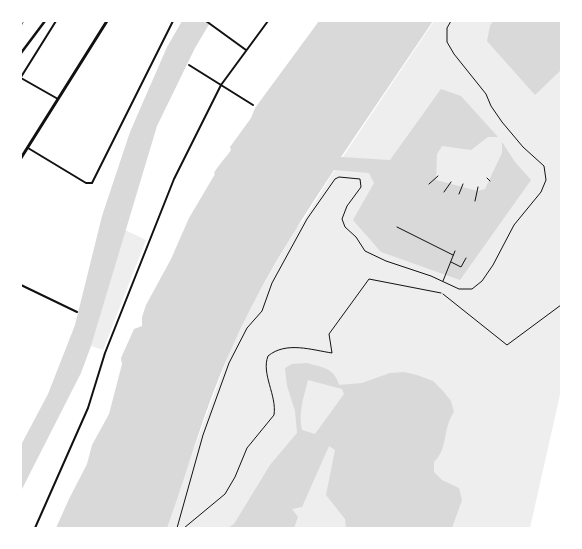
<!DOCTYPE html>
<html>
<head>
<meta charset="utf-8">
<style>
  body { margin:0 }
  #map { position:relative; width:582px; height:549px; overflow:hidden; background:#fff; font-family:"Open Sans",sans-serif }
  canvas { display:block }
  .frame { position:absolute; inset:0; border:22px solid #fff; pointer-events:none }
</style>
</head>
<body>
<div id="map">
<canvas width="582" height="549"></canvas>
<div class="frame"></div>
</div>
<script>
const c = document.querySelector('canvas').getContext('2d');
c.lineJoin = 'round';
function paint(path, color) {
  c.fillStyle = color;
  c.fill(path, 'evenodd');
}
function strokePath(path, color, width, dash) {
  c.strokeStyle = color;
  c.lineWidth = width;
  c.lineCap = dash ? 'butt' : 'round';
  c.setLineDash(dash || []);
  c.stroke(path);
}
paint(new Path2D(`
  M 434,21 L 561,21 L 561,390 L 530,528 L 165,528 L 238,329 L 296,228 L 303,221 L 346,152 Z
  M 125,230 L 146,240 L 103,350 L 91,346 Z`), '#eee');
paint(new Path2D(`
  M 182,21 L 211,21 L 195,48 L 157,126 L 91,346 L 81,373 L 21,491 L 21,445 L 48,394 L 75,325 L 102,216 L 130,132 L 167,47 Z
  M 319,21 L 433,21 L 341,157 L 390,160 L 441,89 L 461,96 L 498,137 L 488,137 L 471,150 L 442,146 L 437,154 L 436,180 L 478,191 L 485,189 L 502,153 L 502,142 L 515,162 L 531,180 L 460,280 L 381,252 L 353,220 L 374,183 L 369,173 L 334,170 C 295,229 257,289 229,354 C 204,410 188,470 167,528 L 56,528 L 69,499 L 87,464 L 92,445 L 109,414 L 122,364 L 121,358 L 134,329 L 142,326 L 142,317 L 146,305 L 171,259 L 189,218 L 215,174 L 214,173 C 219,164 225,159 231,150 L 230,147 L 251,118 L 255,108 Z
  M 493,21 L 561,21 L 561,70 L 535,95 L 487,41 L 490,26 Z
  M 307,363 C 323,368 334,367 339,385 L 362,383 L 390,373 L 404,372 L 417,375 L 433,381 L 443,391 L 451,401 L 454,412 C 442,429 449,447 434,462 L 434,472 L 442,480 L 459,488 L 462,500 L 452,528 L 346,528 L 345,519 L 326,495 L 335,450 L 329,446 L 302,507 L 292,509 L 298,517 L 294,528 L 228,528 L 234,524 L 270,465 L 297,433 L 295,411 L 287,386 L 285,368 L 292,364 ZM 308,380 L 342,389 L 344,394 L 315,434 L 302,430 C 298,413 304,396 308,380 Z`), '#d9d9d9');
strokePath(new Path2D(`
  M 487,178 L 490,181
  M 429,184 L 438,176
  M 444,192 L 451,182
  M 459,194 L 463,184
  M 475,201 L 478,187
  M 397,227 L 453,255
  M 451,262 L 461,267 L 466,258
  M 443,281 L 455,251
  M 177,528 L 203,435 L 229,363 L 247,328 L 262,311 L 272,283 L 307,219 L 335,179 L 339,177 L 360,179 L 361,187 L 347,206 L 342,219 L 345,227 L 356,237 L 365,251 L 386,261 L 431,276 L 459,289 L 472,289 L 482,281 L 493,265 L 514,225 L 541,192 L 546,180 L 544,166 L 523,147 L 502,122 L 491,106 L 486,94 L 454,54 L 447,42 L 447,28 L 451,21
  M 184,528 L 225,494 L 235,477 L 247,448 L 274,415 C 277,395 261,374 268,356 C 286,341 312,350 332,353 L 329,334 L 369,279 L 441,293`), '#111', 1);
strokePath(new Path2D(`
  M 443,294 L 507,345 L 561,305`), '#111', 1);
strokePath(new Path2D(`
  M 206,21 L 246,50
  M 189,65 L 253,105
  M 21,77 L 56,21
  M 21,78 L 58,99
  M 28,148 L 86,183 L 92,183 L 173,21
  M 21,285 L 77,312
  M 35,528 L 88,408 L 105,353 L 174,179 L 221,85 L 268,21`), '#111', 2);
strokePath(new Path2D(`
  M 21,53 L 45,21`), '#111', 2.5);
strokePath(new Path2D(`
  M 21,158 L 107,21`), '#111', 3);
strokePath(new Path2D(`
  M 21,26 L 24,21`), '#707070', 1);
</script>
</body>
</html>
